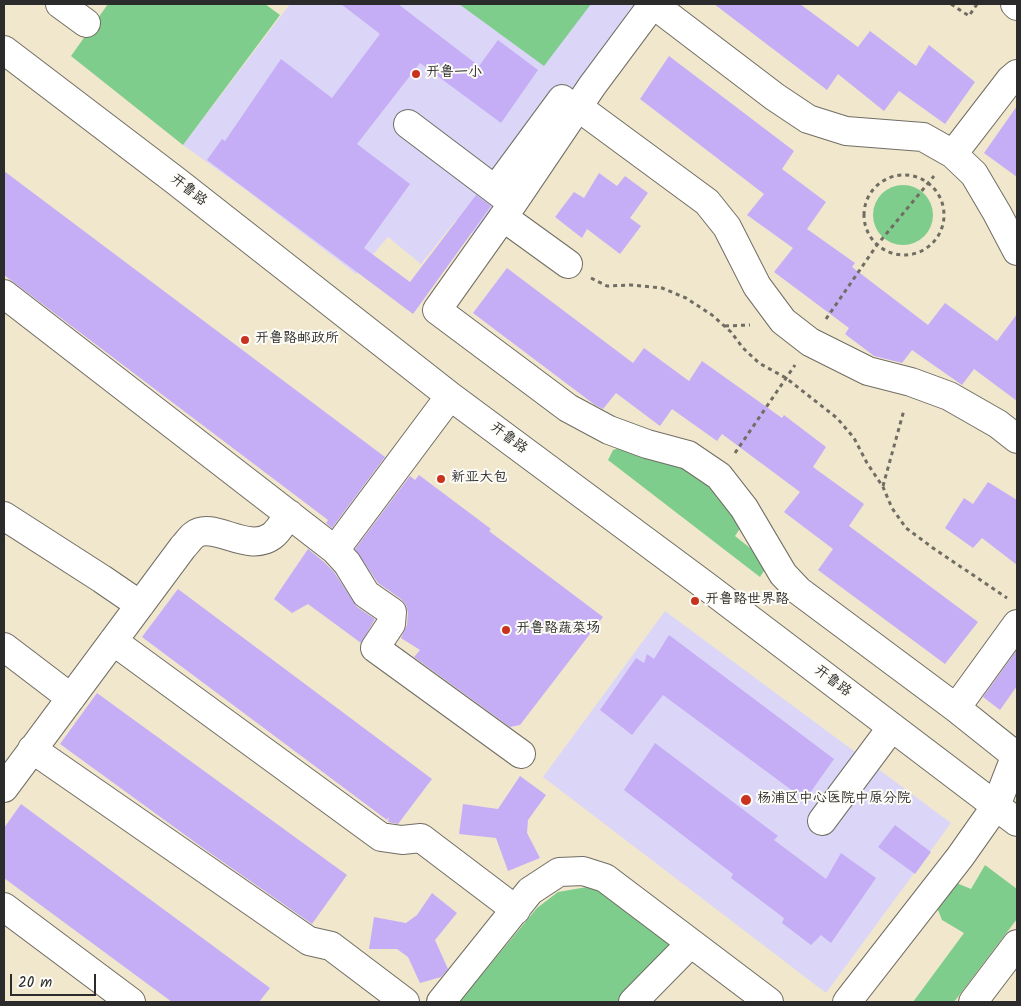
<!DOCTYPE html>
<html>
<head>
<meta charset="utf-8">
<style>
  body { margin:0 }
  #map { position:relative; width:1021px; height:1006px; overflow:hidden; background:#f1e7cd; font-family:Kalam,sans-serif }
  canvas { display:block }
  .frame { position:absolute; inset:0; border:5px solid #2b2b2b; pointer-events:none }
  .scale { position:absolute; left:10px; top:974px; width:86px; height:22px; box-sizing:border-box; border:2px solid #2b2b2b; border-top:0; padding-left:6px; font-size:15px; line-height:18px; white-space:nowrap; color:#2b2b2b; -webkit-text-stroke:4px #fdfcf7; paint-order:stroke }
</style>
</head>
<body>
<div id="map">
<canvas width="1021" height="1006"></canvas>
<div class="frame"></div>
<div class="scale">20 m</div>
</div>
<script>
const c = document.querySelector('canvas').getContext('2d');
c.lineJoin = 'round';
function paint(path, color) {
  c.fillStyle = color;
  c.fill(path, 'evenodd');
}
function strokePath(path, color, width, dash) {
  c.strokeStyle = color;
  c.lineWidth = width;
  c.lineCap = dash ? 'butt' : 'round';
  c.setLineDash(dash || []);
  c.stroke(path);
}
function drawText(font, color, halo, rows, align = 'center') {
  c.font = font + ' Kalam,"LXGW WenKai TC",sans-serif';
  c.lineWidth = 4;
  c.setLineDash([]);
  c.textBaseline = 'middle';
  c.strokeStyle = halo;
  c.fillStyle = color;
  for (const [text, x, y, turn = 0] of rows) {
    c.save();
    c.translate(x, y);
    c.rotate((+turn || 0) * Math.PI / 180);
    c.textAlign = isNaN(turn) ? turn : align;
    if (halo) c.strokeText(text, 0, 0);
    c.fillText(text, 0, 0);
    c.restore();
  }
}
paint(new Path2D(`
  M 290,4 L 646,4 L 478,238 L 456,220 L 421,264 L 388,237 L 356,274 L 246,190 L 183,145 Z
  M 665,611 L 951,823 L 826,993 L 543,777 Z`), '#dbd6f7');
paint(new Path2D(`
  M 108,4 L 265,4 L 280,15 L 183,145 L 71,56 Z
  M 459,4 L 591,4 L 544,66 Z
  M873 215a30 30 0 1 1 60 0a30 30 0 1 1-60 0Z
  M 623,447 L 702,470 L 745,521 L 735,536 L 769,563 L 760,577 L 608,460 L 613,450 Z
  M 985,865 L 1017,889 L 1017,919 L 954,1002 L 913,1002 L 964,933 L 942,920 L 936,905 L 952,881 L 971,889 Z
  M 587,887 L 606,890 L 685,943 L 625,1002 L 459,1002 L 537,908 L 558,892 Z`), '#7fcd8d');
paint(new Path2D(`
  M 341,4 L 398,4 L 479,66 L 498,40 L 538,70 L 501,123 L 420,63 L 357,144 L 410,184 L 364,248 L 410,282 L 476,195 L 491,206 L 413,314 L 207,160 L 222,139 L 225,141 L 281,59 L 332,98 L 380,34 Z
  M 714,4 L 800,4 L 858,47 L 870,31 L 916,66 L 929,45 L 975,82 L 945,124 L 899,91 L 884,111 L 838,74 L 827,90 Z
  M 669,56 L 794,151 L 782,169 L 826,202 L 807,229 L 855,263 L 852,267 L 928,325 L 945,303 L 997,341 L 1017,314 L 1017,401 L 974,369 L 962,385 L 912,350 L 902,363 L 874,356 L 845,334 L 849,328 L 774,272 L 793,248 L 747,215 L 764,194 L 640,99 Z
  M 1017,106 L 1017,177 L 984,153 Z
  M 4,171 L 385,457 L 332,528 L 326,523 L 328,520 L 4,275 Z
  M 599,173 L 617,186 L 625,176 L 648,193 L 630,218 L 641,226 L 620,254 L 587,229 L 582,238 L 555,217 L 574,192 L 584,198 Z
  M 507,268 L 633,363 L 644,348 L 689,381 L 702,361 L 782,418 L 784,415 L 826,447 L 813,467 L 864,504 L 849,526 L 978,622 L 945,664 L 818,570 L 833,549 L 784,512 L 800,492 L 722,434 L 717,441 L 672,409 L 660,426 L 616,393 L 603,409 L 595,405 L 473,313 Z
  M 419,475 L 491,529 L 489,531 L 603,617 L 520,725 L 510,727 L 414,657 L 420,650 L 401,638 L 407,625 L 408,613 L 406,605 L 401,599 L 378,583 L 355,549 L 410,476 L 415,480 Z
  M 988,482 L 1017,500 L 1017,565 L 982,538 L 973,548 L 945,528 L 964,498 L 973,504 Z
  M 308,549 L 324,562 L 334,572 L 357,607 L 375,619 L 361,643 L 308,604 L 292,613 L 274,599 Z
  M 178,589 L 432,779 L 398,824 L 388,822 L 389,817 L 387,820 L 142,637 Z
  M 669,635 L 834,759 L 805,800 L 663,695 L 632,735 L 600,710 L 636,658 L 644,663 L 647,654 L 654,659 Z
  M 1017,650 L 1017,686 L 1000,710 L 983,697 Z
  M 97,693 L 347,875 L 312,924 L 203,848 L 60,744 Z
  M 655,743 L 778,836 L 774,840 L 826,879 L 841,853 L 876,878 L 831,943 L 821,935 L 811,945 L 782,923 L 784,918 L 731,878 L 733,874 L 624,790 Z
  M 520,776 L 546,795 L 528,820 L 527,833 L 540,858 L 508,871 L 496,838 L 459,834 L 463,804 L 498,809 Z
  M 21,804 L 270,988 L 259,1002 L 172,1002 L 4,878 L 4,828 Z
  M 895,825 L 931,852 L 915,874 L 878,847 Z
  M 432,893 L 457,913 L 435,940 L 448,969 L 441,977 L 420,983 L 408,957 L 397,949 L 369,949 L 374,917 L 406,923 L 417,915 Z`), '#c5aef6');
const minor = new Path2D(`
  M 60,4 L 86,23
  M 653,4 L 592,86 L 513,203 L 437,310 L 568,408 L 609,430 L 647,444 L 688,455 L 719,476 L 744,508 L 783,574 L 799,591 L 956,708 L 1015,755
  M 653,4 L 775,97 L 808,119 L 846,131 L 923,137 L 953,154 L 974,174 L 997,213 L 1017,251
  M 1015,4 L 1017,6
  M 4,50 L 176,181 L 450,396 L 706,586 L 1017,822
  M 578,107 L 707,202 L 727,227 L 757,286 L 783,321 L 810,342 L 868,371 L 911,382 L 949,396 L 998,424 L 1017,439
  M 408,124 L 510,201
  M 953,154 L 1010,80 L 1017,74
  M 495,190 L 562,99
  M 503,217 L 568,264
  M 4,294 L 335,550 L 450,396
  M 4,516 L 102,579 L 140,605
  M 335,550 L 347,563 L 366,594 L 392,612 L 391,624 L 375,648 L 521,754
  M 113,641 L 381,837 L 402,840 L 421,838 L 516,910
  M 4,647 L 71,698
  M 956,708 L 1017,624
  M 32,749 L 309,941 L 331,946 L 405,1002
  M 4,788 L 183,547 C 187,543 190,538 194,535 C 213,520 247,554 272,536 C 279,531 284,521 289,514
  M 822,821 L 892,727
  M 4,907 L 131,1002
  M 441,1002 L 530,891 L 559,872 L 583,871 L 605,878 L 769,1002
  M 633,1002 L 691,943
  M 847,1002 L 960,857 L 996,806 L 1017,752
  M 973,1002 L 1017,944`);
strokePath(minor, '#706d64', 30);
strokePath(new Path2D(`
  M 951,4 L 969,16 L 977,4
  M864 215a40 40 0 1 1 80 0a40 40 0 1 1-80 0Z
  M 591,278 L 607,286 L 631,285 L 662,288 L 686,298 L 712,315 L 731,332 L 743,348 L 759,363 L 786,378 L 837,418 L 854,438 L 867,463 L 883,487 L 892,508 L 906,528 L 933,548 L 1007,598
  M 826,319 L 877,245 L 934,176
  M 725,326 L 750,325
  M 735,453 L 795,365
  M 883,486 L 904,410`), '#706d64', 3, [4, 4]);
strokePath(minor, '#fff', 28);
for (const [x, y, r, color] of [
  [416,74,5,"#c8321e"],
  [245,340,5,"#c8321e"],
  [441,479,5,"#c8321e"],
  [695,601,5,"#c8321e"],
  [506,630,5,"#c8321e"],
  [746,800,6,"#c8321e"]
]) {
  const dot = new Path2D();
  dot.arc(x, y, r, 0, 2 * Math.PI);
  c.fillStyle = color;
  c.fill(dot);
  strokePath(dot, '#fdfcf7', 2);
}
drawText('14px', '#2b2b2b', '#fdfcf7', [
  ["开鲁一小",426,74],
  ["开鲁路邮政所",255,340],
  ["新亚大包",451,479],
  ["开鲁路世界路",705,601],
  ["开鲁路蔬菜场",516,630],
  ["杨浦区中心医院中原分院",757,800]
], 'left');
drawText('14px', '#2b2b2b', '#fdfcf7', [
  ["开鲁路",188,191,38],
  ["开鲁路",508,439,37],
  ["开鲁路",832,682,37]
]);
</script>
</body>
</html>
